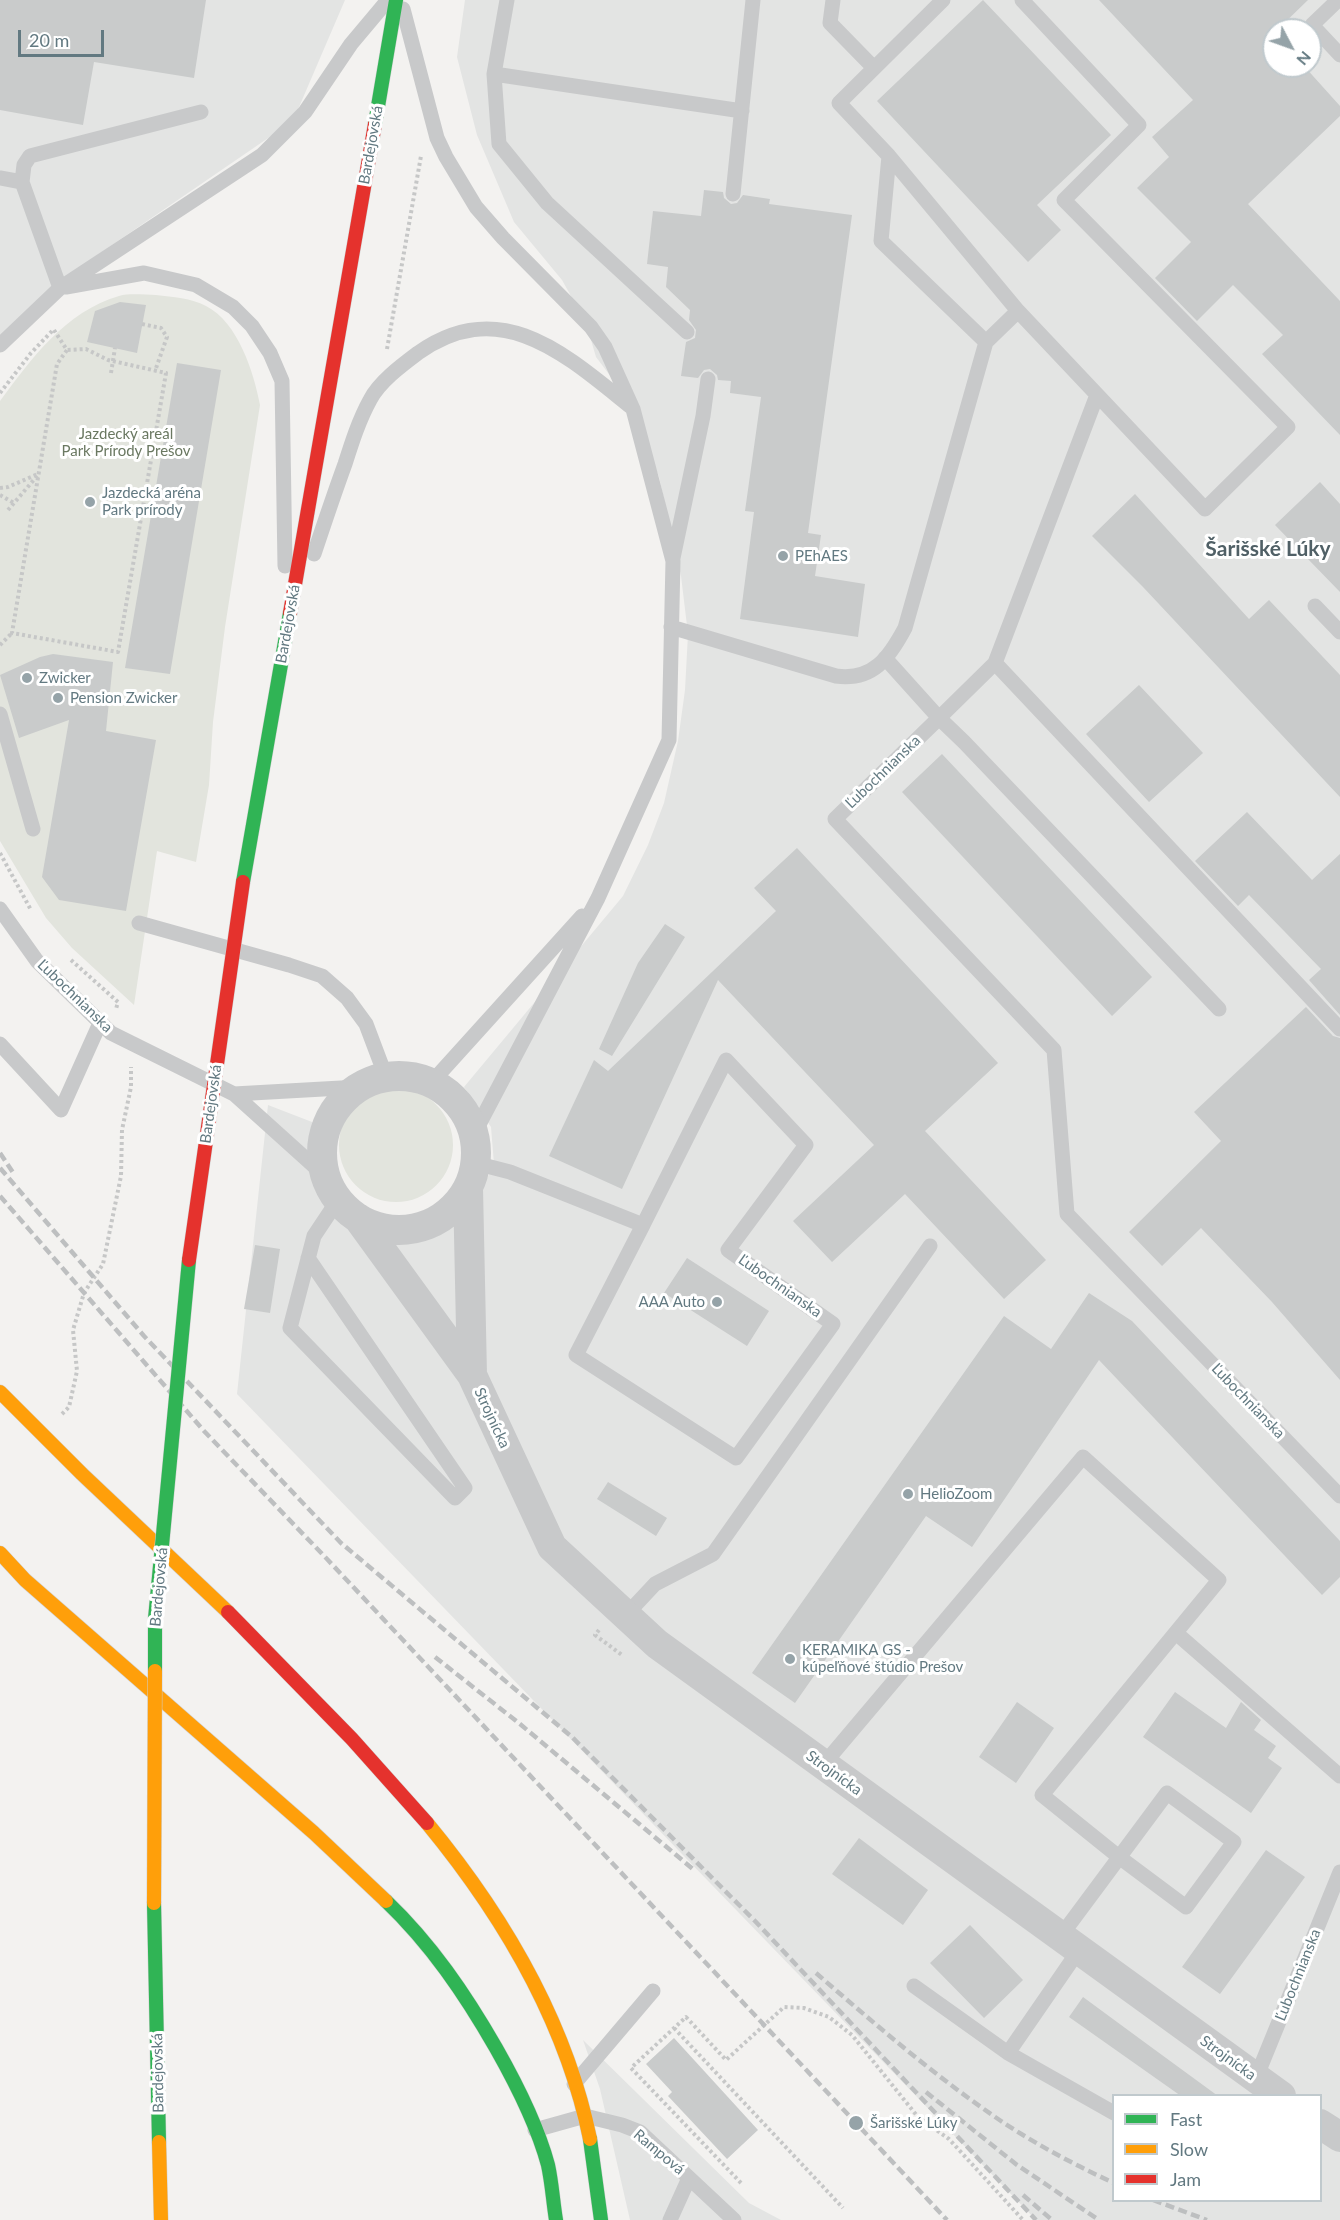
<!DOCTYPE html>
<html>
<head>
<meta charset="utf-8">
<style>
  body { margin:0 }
  #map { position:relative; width:1340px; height:2220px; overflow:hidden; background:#f3f2f0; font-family:Lato,sans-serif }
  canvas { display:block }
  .legend { position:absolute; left:1112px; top:2094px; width:210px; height:108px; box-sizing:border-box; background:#fff; border:2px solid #c0c9cd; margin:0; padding:8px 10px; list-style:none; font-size:18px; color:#627981 }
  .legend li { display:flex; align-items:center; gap:12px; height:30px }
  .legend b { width:30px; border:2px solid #c0c9cd }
  .north { position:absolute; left:1262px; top:18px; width:60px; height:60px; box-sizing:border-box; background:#fff; border:2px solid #c0c9cd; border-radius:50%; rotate:131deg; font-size:16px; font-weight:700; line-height:24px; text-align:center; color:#627981 }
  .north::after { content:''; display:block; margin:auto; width:21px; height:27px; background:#95a3a8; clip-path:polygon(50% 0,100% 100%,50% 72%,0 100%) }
  .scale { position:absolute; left:18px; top:30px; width:86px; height:27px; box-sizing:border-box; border:3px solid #627981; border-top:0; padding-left:8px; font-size:18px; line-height:21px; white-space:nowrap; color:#627981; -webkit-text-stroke:4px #fff; paint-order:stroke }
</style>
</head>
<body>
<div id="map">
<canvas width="1340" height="2220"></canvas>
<ul class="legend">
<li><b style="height:8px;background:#30b455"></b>Fast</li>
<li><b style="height:8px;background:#ff9f0a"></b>Slow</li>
<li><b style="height:8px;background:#e5322d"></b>Jam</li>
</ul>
<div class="north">N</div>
<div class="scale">20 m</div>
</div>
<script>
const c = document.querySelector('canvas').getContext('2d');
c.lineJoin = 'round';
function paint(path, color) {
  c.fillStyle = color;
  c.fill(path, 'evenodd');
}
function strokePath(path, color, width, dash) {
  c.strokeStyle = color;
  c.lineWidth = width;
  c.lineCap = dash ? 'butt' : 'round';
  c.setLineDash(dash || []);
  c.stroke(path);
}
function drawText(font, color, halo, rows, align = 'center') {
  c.font = font + ' Lato,sans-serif';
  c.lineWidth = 6;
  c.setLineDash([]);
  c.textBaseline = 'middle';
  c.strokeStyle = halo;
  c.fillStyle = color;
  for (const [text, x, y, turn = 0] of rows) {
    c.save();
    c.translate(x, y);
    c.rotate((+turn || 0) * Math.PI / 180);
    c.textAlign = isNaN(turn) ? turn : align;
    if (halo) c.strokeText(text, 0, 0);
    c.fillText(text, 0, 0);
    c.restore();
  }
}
paint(new Path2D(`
  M 0,0 L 345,0 L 293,121 L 77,269 L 0,352 Z
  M 465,0 L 1340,0 L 1340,2220 L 1036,2220 L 237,1394 L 268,1105 L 325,1127 L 325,1177 L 354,1220 L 386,1237 L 411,1239 L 437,1234 L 471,1212 L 494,1164 L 491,1127 L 464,1087 L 623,896 L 648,845 L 664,803 L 678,741 L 685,690 L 688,634 L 681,576 L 659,477 L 633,406 L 596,357 L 586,323 L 562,280 L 514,222 L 477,135 L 457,57 ZM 1274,30 L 1310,30 L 1310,66 L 1274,66 ZM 1114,2096 L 1320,2096 L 1320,2200 L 1114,2200 Z
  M 583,2040 L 749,2203 L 781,2220 L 630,2220 L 600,2089 Z`), '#e3e4e3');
paint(new Path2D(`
  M 156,295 C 173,297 191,298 206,306 C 238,322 254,373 260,405 L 225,627 L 213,722 L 209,785 L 196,862 L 157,851 L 134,1005 L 72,948 L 46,918 L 0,841 L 0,401 C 32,358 65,312 119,296 C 130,293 145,295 156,295 Z
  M339 1145a57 57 0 1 1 114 0a57 57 0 1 1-114 0Z`), '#e2e4dd');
paint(new Path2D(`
  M 0,0 L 206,0 L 194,78 L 94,62 L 83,125 L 0,110 Z
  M 983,0 L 1111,135 L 1037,205 L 1061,230 L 1028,262 L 877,101 Z
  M 1099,0 L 1308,0 L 1277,30 L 1274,30 L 1274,66 L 1304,66 L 1340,106 L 1340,116 L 1248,204 L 1340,301 L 1340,435 L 1262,354 L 1283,335 L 1233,285 L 1197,321 L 1155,278 L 1191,242 L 1137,188 L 1169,157 L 1152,137 L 1193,100 Z
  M 704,190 L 723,192 L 724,198 L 731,204 L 737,203 L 743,195 L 770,199 L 769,204 L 852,215 L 808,533 L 821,535 L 815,576 L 865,584 L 858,637 L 740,619 L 754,512 L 745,511 L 761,397 L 730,393 L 731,381 L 718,380 L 717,375 L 710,369 L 704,370 L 698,378 L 681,376 L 686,342 L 695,338 L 696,330 L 689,320 L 690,310 L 666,287 L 668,267 L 647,264 L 653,211 L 701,216 Z
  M 120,302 L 146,305 L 137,353 L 87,342 L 95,311 Z
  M 177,363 L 221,370 L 170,674 L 125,668 Z
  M 1320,482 L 1340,504 L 1340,592 L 1275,525 Z
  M 1135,494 L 1249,619 L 1269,600 L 1340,675 L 1340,797 L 1143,587 L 1092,536 Z
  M 53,654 L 113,662 L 106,731 L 156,740 L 126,911 L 59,900 L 42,877 L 69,720 L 19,738 L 0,675 L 40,657 Z
  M 1139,685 L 1203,753 L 1149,802 L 1086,734 Z
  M 942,754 L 1152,977 L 1112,1016 L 902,792 Z
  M 1247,812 L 1312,880 L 1340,854 L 1340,1015 L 1309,980 L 1321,969 L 1249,895 L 1238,906 L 1195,861 Z
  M 797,848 L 998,1063 L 925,1131 L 1046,1260 L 1004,1299 L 905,1194 L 832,1262 L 793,1221 L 874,1145 L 718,980 L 622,1189 L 549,1156 L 594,1060 L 608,1071 L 776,911 L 754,888 Z
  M 665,924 L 685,937 L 612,1056 L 599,1049 L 638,963 Z
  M 1306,1007 L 1333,1036 L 1340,1038 L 1340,1380 L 1272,1302 L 1201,1228 L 1162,1266 L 1129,1232 L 1221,1141 L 1194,1112 Z
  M 255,1245 L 280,1249 L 270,1313 L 244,1309 Z
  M 687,1258 L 769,1311 L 747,1346 L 664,1293 Z
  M 1089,1293 L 1132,1321 L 1340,1541 L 1340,1577 L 1322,1595 L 1099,1360 L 972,1547 L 926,1516 L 795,1703 L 752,1673 L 1004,1316 L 1051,1349 Z
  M 608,1482 L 667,1518 L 656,1536 L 597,1499 Z
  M 1175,1692 L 1226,1728 L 1241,1702 L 1261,1720 L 1254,1730 L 1276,1746 L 1268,1758 L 1282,1768 L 1251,1813 L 1143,1737 Z
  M 1017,1702 L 1054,1728 L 1016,1783 L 979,1757 Z
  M 859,1838 L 928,1890 L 903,1925 L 832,1874 Z
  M 1266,1850 L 1305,1877 L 1220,1994 L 1182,1967 Z
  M 970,1925 L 1023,1980 L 984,2018 L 930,1963 Z
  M 1083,1997 L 1151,2047 L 1218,2096 L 1181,2096 L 1069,2017 Z
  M 674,2038 L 758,2130 L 727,2159 L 668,2096 L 672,2092 L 646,2064 Z`), '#c9cbcb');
const fast = new Path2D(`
  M 375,124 L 396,0
  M 243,882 L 290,613
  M 386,1901 C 431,1944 465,1994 496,2048 C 517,2085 537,2124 548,2165 C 552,2183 553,2202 556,2220
  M 154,1903 L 159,2142
  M 590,2139 L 601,2220`);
const slow = new Path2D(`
  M 0,1392 L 82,1474 L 228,1612
  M 0,1553 L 25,1580 L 314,1833 L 386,1901
  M 427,1823 C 502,1914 566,2022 590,2139
  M 159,2142 L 161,2220`);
const jam = new Path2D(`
  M 290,613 L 375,124
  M 228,1612 L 352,1739 L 427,1823`);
strokePath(fast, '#cfd0d0', 15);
strokePath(slow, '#cfd0d0', 15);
strokePath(jam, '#cfd0d0', 15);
strokePath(new Path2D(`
  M 142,324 L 161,328 L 167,337 L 155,371
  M 54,330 L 67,350 L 57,364 L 12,633 L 118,652 L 166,373 L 108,360 L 86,349 L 67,350
  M 387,349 L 421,156
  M 111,373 L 115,348
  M 0,393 L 31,353 L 54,329
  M 0,488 L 8,487 L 38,474
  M 0,495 L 14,503
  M 8,510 L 38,475
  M 0,645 L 12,633
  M 0,853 L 31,910
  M 71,960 L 118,1002 L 116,1009
  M 62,1414 L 69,1407 L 77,1371 L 73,1330 L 84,1293 L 103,1264 L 121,1176 L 122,1130 L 131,1087 L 131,1067
  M 599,1630 L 595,1635 L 622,1655
  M 674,2028 L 843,2208
  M 741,2183 L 631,2068 L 686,2017 L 726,2060 L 784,2007 L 804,2008 L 829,2017 L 852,2035 L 918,2117 L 949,2139 L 1023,2220`), '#c6c7c7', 4, [3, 3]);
strokePath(new Path2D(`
  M 833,0 L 830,23 L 874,68
  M 943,0 L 839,103 L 889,156 L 881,241 L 986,342
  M 1338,0 L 1312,25 L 1340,55
  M 403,9 L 437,138 L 446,157 L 476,207 L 503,238 L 591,327 L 605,347 L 633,409 L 673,561 L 669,740 L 598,898 L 474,1134
  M 494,74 L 507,0
  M 889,156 L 1018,311
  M 0,178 L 22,182 L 60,288
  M 22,182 L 24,165 L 30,156 L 201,112
  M 733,194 L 753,0
  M 66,287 L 144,273 L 196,285 L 233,307 L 252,326 L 270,353 L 282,381 L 285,566
  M 687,332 L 547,203 L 499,144 L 494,74 L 742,111
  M 0,345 L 60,288 L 262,155 L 305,112 L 351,44 L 388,0
  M 314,554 C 324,524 334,494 345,464 C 352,442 359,420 370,400 C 379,382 402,365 418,353 C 501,294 566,355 631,407
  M 673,558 L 703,416 L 708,379
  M 1315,606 L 1340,632
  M 671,627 L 836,676 C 873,681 889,658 905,628 L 986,342 L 1018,311 L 1205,509 L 1288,427 L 1064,200 L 1139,125 L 1022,0
  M 885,658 L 939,718 L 835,819 L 1054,1050 L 1067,1214 L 1340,1496
  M 995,663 L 1097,395
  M 0,714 L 33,829
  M 0,909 L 37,961 L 111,1033 L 234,1094 L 325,1176
  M 139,923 L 289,965 L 322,976 L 347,998 L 366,1024 L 386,1077
  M 1219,1009 L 964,742 L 939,718 L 995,663 L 1340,1029
  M 0,1044 L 61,1110 L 100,1023
  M 431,1083 L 582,916
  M 234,1094 L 359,1087
  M 475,1163 L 510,1172 L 643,1225 L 726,1060 L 806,1145 L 728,1250 L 833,1324 L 736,1458 L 576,1355 L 643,1225
  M 308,1258 L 465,1488 L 455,1498 L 290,1328 L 314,1236 L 338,1200
  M 626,1615 L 655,1584 L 713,1554 L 930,1246
  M 1176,1633 L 1340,1776
  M 823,1765 L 1083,1457 L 1219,1580 L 1042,1795 L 1119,1857 L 1186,1907 L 1234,1842 L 1167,1793 L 1060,1937
  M 1079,1950 L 1008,2053 L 1114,2113
  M 914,1986 L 1008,2053
  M 1256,2078 L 1340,1872
  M 574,2084 L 653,1991
  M 535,2130 L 585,2116 L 622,2125 L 640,2132 L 734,2220
  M 670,2220 L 689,2178`), '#c8c9ca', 15);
strokePath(new Path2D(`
  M322 1153a77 77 0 1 1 154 0a77 77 0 1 1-154 0Z
  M 468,1188 L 472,1375
  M 358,1218 L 472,1375 L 552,1547 L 657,1644 L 1281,2096
  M 1320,2124 L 1340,2137`), '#c8c9ca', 30);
strokePath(fast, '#30b455', 14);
strokePath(slow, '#ff9f0a', 14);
strokePath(jam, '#e5322d', 14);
strokePath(new Path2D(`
  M 0,1153 L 14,1174
  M 0,1168 L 144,1336 L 341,1543 L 572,1737 L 755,1921 L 1036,2220
  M 0,1196 L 204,1431 L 327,1559 L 947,2220
  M 435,1657 L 520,1724 L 694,1870
  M 816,1973 C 876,2025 936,2077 1001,2121 C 1037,2145 1075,2165 1114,2183
  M 926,2092 L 1017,2165 L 1099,2220
  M 1023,2195 L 1052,2220
  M 1153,2200 L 1207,2220`), '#bdbfc0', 4.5, [9, 4.5]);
const fastBridge = new Path2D(`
  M 155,1671 L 155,1619 L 189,1260`);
const slowBridge = new Path2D(`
  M 154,1903 L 155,1671`);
const jamBridge = new Path2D(`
  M 189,1260 L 243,882`);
strokePath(fastBridge, '#cfd0d0', 15, []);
strokePath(slowBridge, '#cfd0d0', 15, []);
strokePath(jamBridge, '#cfd0d0', 15, []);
strokePath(fastBridge, '#30b455', 14);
strokePath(slowBridge, '#ff9f0a', 14);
strokePath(jamBridge, '#e5322d', 14);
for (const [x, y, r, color] of [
  [90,502,6,"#95a3a8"],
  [783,556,6,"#95a3a8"],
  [27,678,6,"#95a3a8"],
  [58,698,6,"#95a3a8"],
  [717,1302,6,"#95a3a8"],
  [908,1494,6,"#95a3a8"],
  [790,1659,6,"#95a3a8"],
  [856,2123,8,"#95a3a8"]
]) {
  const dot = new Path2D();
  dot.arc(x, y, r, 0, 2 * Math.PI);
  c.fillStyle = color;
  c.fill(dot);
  strokePath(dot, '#fff', 2);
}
drawText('15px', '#627981', '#fff', [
  ["Bardejovská",371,145,-80],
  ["Bardejovská",288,624,-80],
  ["Ľubochnianska",883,772,-44],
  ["Ľubochnianska",75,996,44],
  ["Bardejovská",211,1104,-82],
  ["Ľubochnianska",780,1286,35],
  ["Ľubochnianska",1248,1401,46],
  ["Strojnícka",492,1418,65],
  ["Bardejovská",159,1587,-85],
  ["Strojnícka",834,1773,36],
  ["Ľubochnianska",1298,1975,-68],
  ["Strojnícka",1228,2058,36],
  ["Bardejovská",158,2073,-91],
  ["Rampová",659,2152,40]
]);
drawText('15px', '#6a7861', '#fff', [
  ["Jazdecký areál",126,434],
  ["Park Prírody Prešov",126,451]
]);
drawText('15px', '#627981', '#fff', [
  ["Jazdecká aréna",102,493],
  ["Park prírody",102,510],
  ["PEhAES",795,556],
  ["Zwicker",39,678],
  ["Pension Zwicker",70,698],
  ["AAA Auto",705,1302,"right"],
  ["HelioZoom",920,1494],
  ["KERAMIKA GS -",802,1650],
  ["kúpeľňové štúdio Prešov",802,1667],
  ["Šarišské Lúky",870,2123]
], 'left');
drawText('bold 21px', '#506066', '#fff', [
  ["Šarišské Lúky",1268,549]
]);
</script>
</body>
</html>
